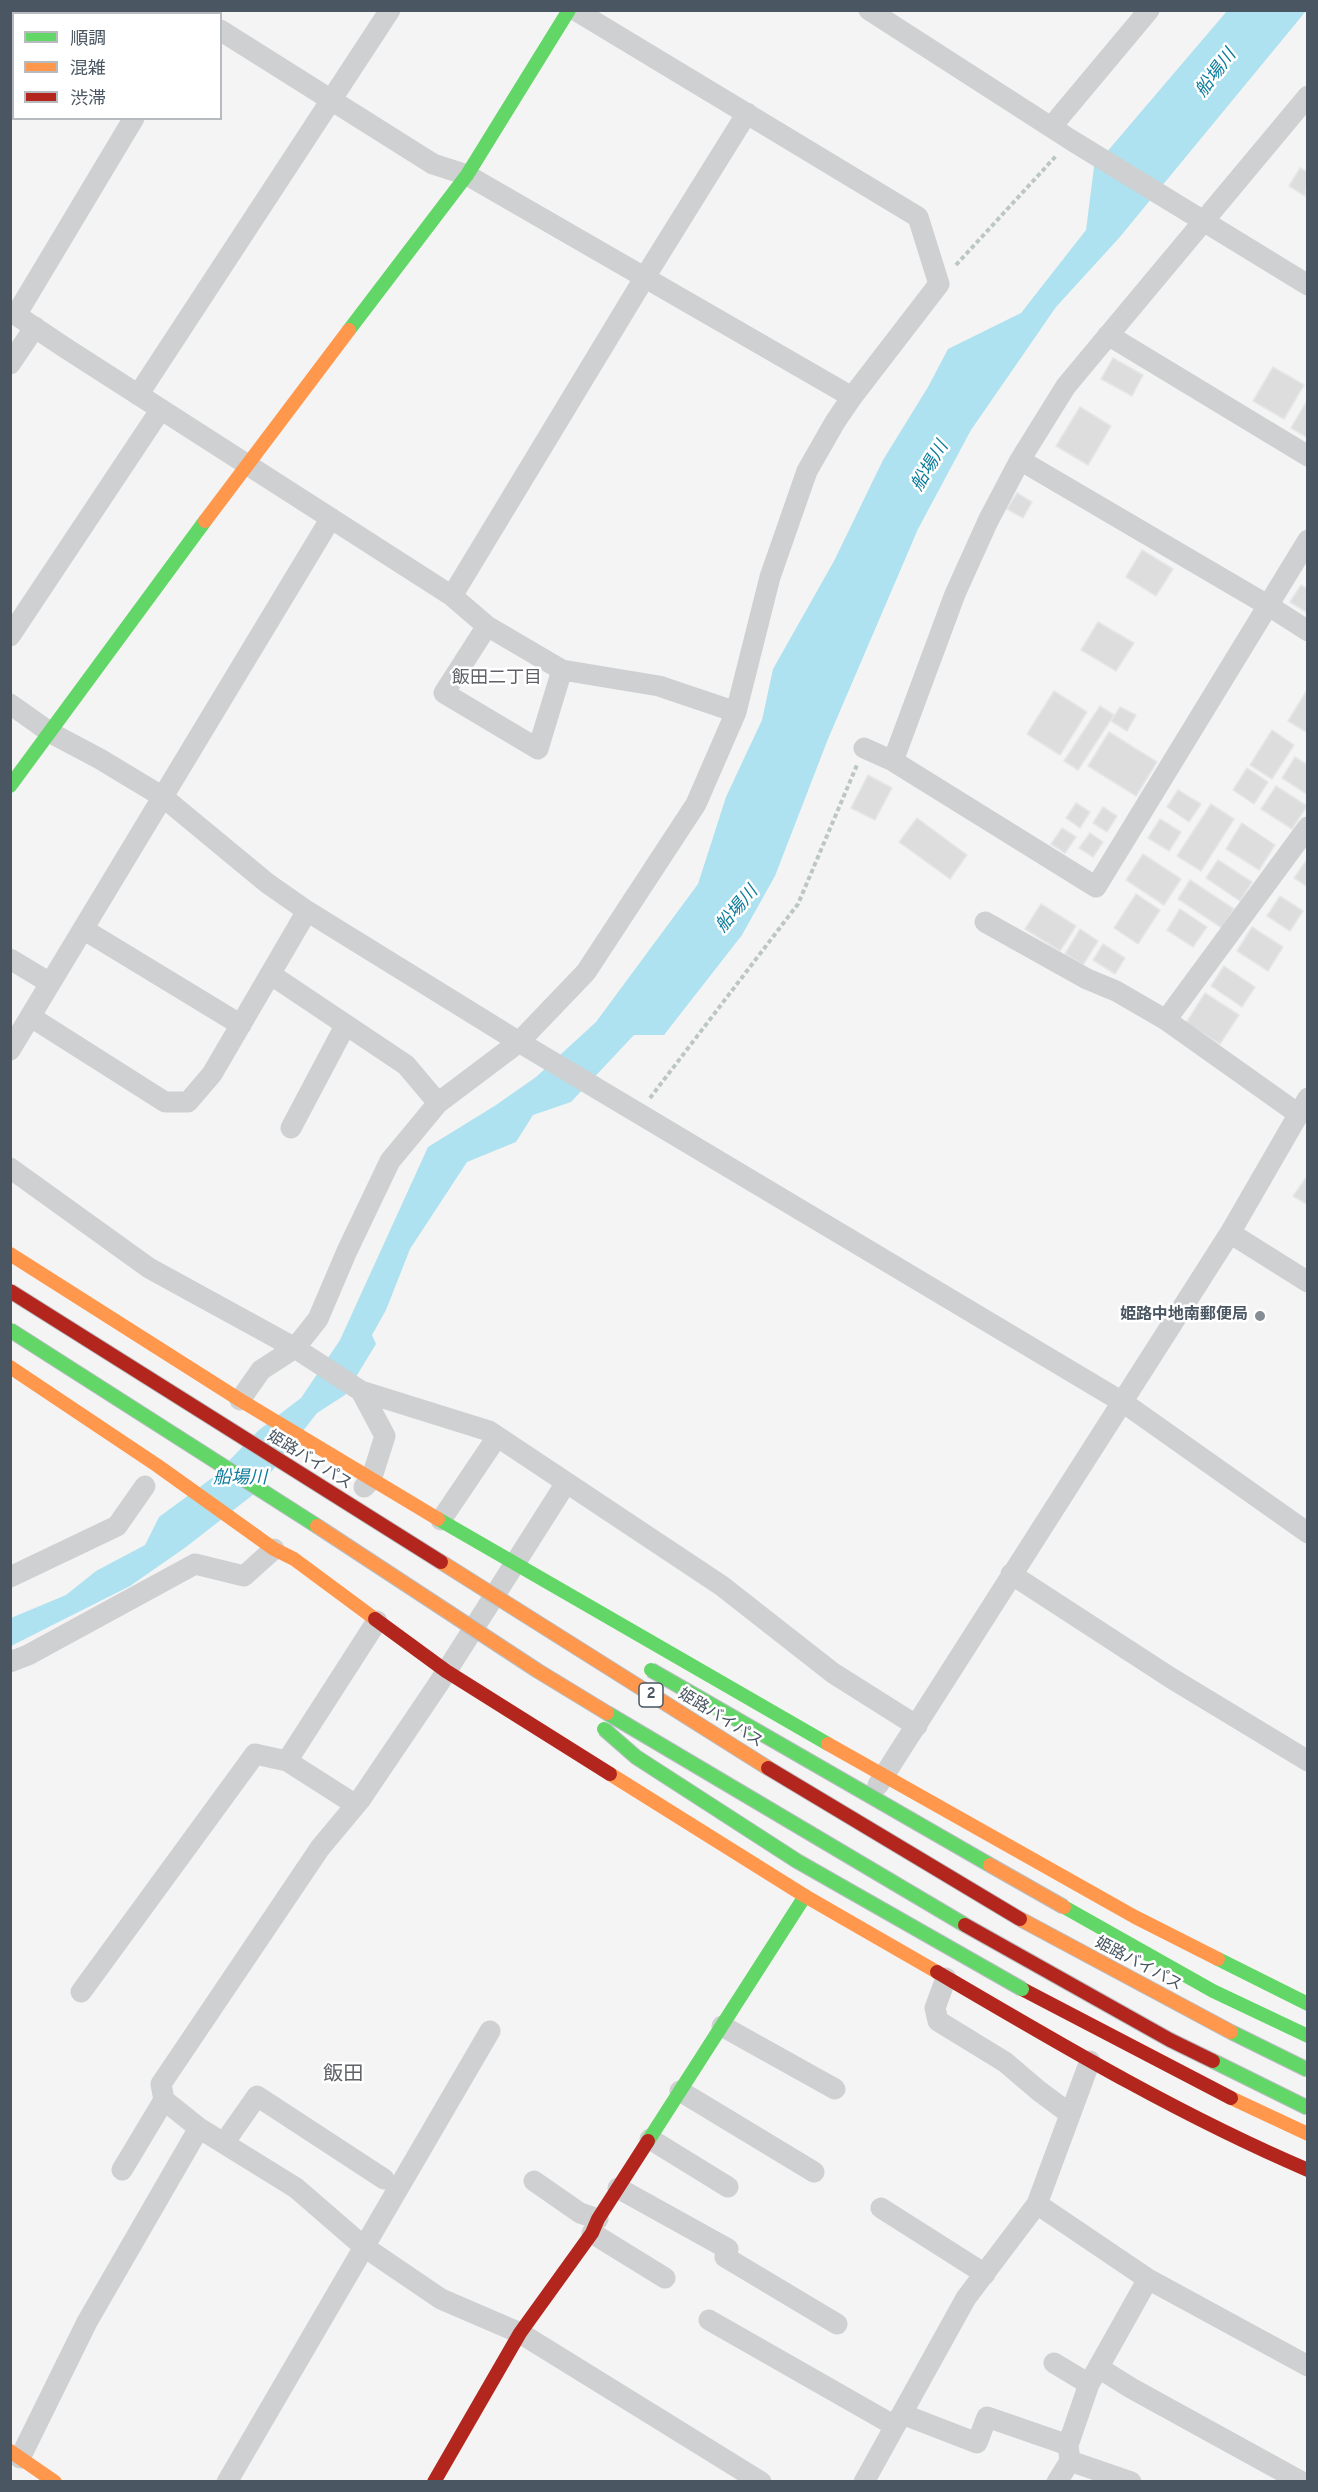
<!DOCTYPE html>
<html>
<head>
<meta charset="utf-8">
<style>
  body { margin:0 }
  #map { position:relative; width:1318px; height:2492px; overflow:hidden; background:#f4f4f4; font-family:Overpass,"Noto Sans JP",sans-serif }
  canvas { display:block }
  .frame { position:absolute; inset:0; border:12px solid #4a5661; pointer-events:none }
  .legend { position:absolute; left:12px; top:12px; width:210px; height:108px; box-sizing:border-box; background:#fff; border:2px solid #b7bbc0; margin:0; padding:8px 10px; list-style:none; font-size:18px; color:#4a5661 }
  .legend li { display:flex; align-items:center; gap:12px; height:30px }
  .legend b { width:30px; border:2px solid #b7bbc0 }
</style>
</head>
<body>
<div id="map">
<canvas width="1318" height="2492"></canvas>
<div class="frame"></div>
<ul class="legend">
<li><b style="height:8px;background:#63d668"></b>順調</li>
<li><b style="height:8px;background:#ff974d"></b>混雑</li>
<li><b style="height:8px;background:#b3261e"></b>渋滞</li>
</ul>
</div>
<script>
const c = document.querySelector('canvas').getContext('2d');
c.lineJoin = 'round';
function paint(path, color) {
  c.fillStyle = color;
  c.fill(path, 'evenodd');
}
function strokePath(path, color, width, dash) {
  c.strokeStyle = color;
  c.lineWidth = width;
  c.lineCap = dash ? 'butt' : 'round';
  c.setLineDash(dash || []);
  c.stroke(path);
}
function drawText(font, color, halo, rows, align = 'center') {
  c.font = font + ' Overpass,"Noto Sans JP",sans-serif';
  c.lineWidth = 5;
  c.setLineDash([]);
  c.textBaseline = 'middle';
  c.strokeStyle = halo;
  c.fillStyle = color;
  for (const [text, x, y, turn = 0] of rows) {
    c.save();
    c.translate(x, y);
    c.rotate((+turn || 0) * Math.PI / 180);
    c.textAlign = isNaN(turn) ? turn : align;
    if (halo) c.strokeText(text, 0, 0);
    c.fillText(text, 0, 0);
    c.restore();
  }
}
paint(new Path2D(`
  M 1227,11 L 1306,11 L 1119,238 L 1056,307 L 971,430 L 918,529 L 828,739 L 775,876 L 742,935 L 664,1035 L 634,1035 L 571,1102 L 533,1115 L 516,1142 L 467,1162 L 410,1249 L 386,1310 L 372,1335 L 376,1344 L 345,1395 L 317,1413 L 254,1494 L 186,1547 L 130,1586 L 11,1646 L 11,1618 L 66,1595 L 96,1571 L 145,1545 L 159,1517 L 212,1478 L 259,1430 L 301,1398 L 340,1340 L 428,1147 L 496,1105 L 536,1077 L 596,1022 L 698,884 L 726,797 L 762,720 L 773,669 L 834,561 L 883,460 L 928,387 L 948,349 L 1021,313 L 1086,230 L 1094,167 Z`), '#aee2f0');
const building = new Path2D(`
  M 1300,168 L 1308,172 L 1305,196 L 1289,186 Z
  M 1113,358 L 1143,375 L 1132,396 L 1101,379 Z
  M 1273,367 L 1304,385 L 1284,419 L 1253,401 Z
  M 1308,399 L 1308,438 L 1291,428 Z
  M 1080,407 L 1111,426 L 1088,465 L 1056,446 Z
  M 1017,493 L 1032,502 L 1023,518 L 1007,509 Z
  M 1142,550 L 1173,569 L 1156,596 L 1126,577 Z
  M 1301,585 L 1308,589 L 1308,613 L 1290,602 Z
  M 1098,622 L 1134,643 L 1116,671 L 1081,650 Z
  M 1307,690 L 1308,691 L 1308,733 L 1288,721 Z
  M 1054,691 L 1087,712 L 1060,755 L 1027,734 Z
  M 1100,706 L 1114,715 L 1078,770 L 1064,761 Z
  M 1120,707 L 1136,715 L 1127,731 L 1111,721 Z
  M 1272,730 L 1294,745 L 1272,779 L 1250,765 Z
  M 1109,732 L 1157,762 L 1136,796 L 1088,766 Z
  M 1295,757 L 1308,765 L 1308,795 L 1282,778 Z
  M 1247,768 L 1268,782 L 1254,804 L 1233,790 Z
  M 868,775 L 892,788 L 875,820 L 851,808 Z
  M 1276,786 L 1307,806 L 1292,829 L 1261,809 Z
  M 1178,790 L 1201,804 L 1189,822 L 1167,807 Z
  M 1076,803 L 1090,812 L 1080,828 L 1066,818 Z
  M 1211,804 L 1234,819 L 1201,871 L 1177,856 Z
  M 1103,807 L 1117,816 L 1107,832 L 1093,823 Z
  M 917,818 L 967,855 L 950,879 L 899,842 Z
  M 1160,819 L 1181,832 L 1169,851 L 1148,838 Z
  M 1242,823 L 1275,845 L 1259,870 L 1226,849 Z
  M 1062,828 L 1076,837 L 1065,853 L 1051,844 Z
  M 1090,833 L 1103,842 L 1093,857 L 1079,848 Z
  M 1143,854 L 1181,879 L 1164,905 L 1126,880 Z
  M 1308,858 L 1308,887 L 1294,878 Z
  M 1218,860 L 1252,882 L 1240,901 L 1206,878 Z
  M 1190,880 L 1234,909 L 1222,928 L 1178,899 Z
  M 1136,894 L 1160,910 L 1138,944 L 1114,928 Z
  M 1280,896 L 1303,911 L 1290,931 L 1267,916 Z
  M 1041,904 L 1076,926 L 1060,951 L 1025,929 Z
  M 1180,909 L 1207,927 L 1193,947 L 1167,930 Z
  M 1252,927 L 1283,947 L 1268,971 L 1237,951 Z
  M 1080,929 L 1098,941 L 1083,965 L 1065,954 Z
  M 1103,944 L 1125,958 L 1115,974 L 1093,960 Z
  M 1224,966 L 1255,987 L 1242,1007 L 1211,986 Z
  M 1205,993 L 1239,1015 L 1220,1044 L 1186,1023 Z
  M 1308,1175 L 1308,1205 L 1293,1196 Z`);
paint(building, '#ddddde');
strokePath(building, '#e5e6e7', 1.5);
strokePath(new Path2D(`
  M 956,265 L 1056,156
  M 650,1098 L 798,904 L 857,765`), '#bcc7c4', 4, [4.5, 3]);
strokePath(new Path2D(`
  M 189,10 L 194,14
  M 869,10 L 1071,140 L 1308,285
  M 220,30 L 433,164 L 467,175 L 852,397
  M 1052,126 L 1149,10
  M 10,311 L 67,349 L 452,596 L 487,626 L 562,670 L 659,686 L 736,712
  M 16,315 L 134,118
  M 1108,335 L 1308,456
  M 10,364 L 35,327
  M 138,395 L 390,10
  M 1020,460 L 1269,606 L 1308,631
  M 452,596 L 645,277 L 747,113
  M 487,626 L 444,693 L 538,749 L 562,670
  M 10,636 L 161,409
  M 10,704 L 51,733 L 100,759 L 163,797 L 267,883 L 307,911 L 519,1042 L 1124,1403 L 1308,1533
  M 864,748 L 893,761 L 1096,887 L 1308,540
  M 893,761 L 955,594 L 988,521 L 1020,460 L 1066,386 L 1308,96
  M 985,922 L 1087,979 L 1116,991 L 1166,1020
  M 83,929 L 241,1025
  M 10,959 L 50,983
  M 270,974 L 406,1065 L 438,1103
  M 31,1017 L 165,1102 L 188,1102 L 212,1074 L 307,911
  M 10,1050 L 331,518
  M 1297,1113 L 1166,1020 L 1308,827
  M 291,1128 L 345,1026
  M 10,1168 L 149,1268 L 295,1348 L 361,1391 L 489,1431 L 722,1586 L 833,1673 L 917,1726
  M 1230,1233 L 1308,1282
  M 361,1391 L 385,1436 L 371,1480 L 364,1487
  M 240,1400 L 261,1370 L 295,1348 L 318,1319 L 347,1251 L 390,1161 L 438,1103 L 519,1042 L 586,972 L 696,804 L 736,712 L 770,577 L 807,471 L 835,422 L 852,397 L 939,284 L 918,217 L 575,10
  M 566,1483 L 439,1683 L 360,1800 L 320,1848 L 161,2084 L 164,2100 L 199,2128 L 296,2188 L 363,2246 L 441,2299 L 520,2333 L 761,2482
  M 441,1520 L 497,1437
  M 1011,1574 L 1171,1678 L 1308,1761
  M 10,1577 L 117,1526 L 145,1486
  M 10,1662 L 28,1655 L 195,1564 L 244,1576 L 274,1549
  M 287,1761 L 356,1805
  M 878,1785 L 1230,1233 L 1308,1098
  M 946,1978 L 935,2008 L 938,2021 L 1005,2062 L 1039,2091 L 1070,2114
  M 81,1992 L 255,1754 L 287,1761 L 377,1621
  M 722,2026 L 835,2089
  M 680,2091 L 814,2172
  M 650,2139 L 728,2187
  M 224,2143 L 257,2096 L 384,2179
  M 122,2170 L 164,2100
  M 534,2181 L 580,2213 L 598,2219
  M 618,2188 L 728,2249 L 725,2257 L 837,2324
  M 1037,2204 L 1148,2279 L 1308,2366
  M 881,2208 L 985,2274
  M 592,2233 L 665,2278
  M 709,2320 L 895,2426
  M 1054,2363 L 1089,2384
  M 1099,2368 L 1131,2388 L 1300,2481
  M 902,2414 L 977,2443 L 987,2417 L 1068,2445
  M 20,2458 L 87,2322 L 199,2128
  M 1070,2461 L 1131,2482
  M 227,2482 L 490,2031
  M 864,2482 L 966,2298 L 1037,2204 L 1090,2061
  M 1057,2482 L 1070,2461 L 1068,2445 L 1089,2384 L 1148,2279`), '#ced0d2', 21);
strokePath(new Path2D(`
  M 349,330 L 467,175 L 569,10
  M 10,786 L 205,521
  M 438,1519 L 828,1744
  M 1064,1907 L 1213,1991 L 1308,2036
  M 1218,1959 L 1308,2004
  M 648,2141 L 805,1896`), '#63d668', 14);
strokePath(new Path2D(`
  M 205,521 L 349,330
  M 10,1254 L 240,1400 L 438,1519
  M 10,1367 L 158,1466 L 274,1549 L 294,1559 L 375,1619
  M 828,1744 L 1135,1917 L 1218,1959
  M 610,1774 L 805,1896 L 937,1972
  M 1231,2098 L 1308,2134
  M 10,2451 L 55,2482`), '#ff974d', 14);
strokePath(new Path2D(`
  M 375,1619 L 446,1671 L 610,1774
  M 937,1972 C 1058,2043 1179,2115 1308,2170
  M 1022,1989 L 1231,2098
  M 434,2482 L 520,2333 L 592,2233 L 598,2219 L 648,2141`), '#b3261e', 14);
const fastBridge = new Path2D(`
  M 10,1330 L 317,1526
  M 651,1670 L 990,1865
  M 607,1713 L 965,1925
  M 604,1729 L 636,1757 L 797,1861 L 1022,1989
  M 1231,2032 L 1308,2070
  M 1213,2061 L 1308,2108`);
const slowBridge = new Path2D(`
  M 317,1526 L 538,1671 L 607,1713
  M 441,1562 L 768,1768
  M 990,1865 L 1064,1907
  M 1020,1919 L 1231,2032`);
const jamBridge = new Path2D(`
  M 10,1291 L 441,1562
  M 768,1768 L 1020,1919
  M 965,1925 L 1170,2040 L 1213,2061`);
strokePath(fastBridge, '#b9bec3', 16, []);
strokePath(slowBridge, '#b9bec3', 16, []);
strokePath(jamBridge, '#b9bec3', 16, []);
strokePath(fastBridge, '#63d668', 14);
strokePath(slowBridge, '#ff974d', 14);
strokePath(jamBridge, '#b3261e', 14);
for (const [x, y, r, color] of [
  [1260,1316,6,"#868d94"]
]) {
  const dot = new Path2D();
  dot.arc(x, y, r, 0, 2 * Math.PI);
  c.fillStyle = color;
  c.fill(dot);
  strokePath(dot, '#fff', 2);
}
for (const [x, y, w] of [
  [651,1695,24]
]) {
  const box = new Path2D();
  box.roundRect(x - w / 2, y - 12, w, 24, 4.5);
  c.fillStyle = '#fff';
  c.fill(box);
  strokePath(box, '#4a5661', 1.5);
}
drawText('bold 15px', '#4a5661', null, [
  ["2",651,1695]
]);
drawText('bold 16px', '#4a5661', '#fff', [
  ["姫路中地南郵便局",1248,1316]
], 'right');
drawText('16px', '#4a5661', '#fff', [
  ["姫路バイパス",309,1461,32],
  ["姫路バイパス",720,1719,32],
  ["姫路バイパス",1138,1965,28]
]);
drawText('italic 18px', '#0c7c9b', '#fff', [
  ["船場川",1217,74,-53],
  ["船場川",931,467,-59],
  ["船場川",738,910,-50],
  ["船場川",240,1479]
]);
drawText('18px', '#5f6368', '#fff', [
  ["飯田二丁目",497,679]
]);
drawText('20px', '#5f6368', '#fff', [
  ["飯田",343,2076]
]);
</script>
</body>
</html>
